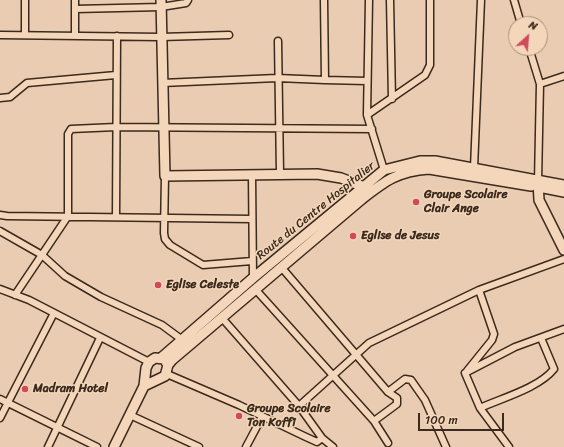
<!DOCTYPE html>
<html>
<head>
<meta charset="utf-8">
<style>
  body { margin:0 }
  #map { position:relative; width:564px; height:447px; overflow:hidden; background:#e9ccb1; font-family:Sriracha,sans-serif }
  canvas { display:block }
  .north { position:absolute; left:508px; top:16px; width:40px; height:40px; box-sizing:border-box; background:#f4d7ba; border:1px solid #aa927c; border-radius:50%; rotate:26deg; font-size:11px; font-weight:700; line-height:16px; text-align:center; color:#3b2a1e }
  .north::after { content:''; display:block; margin:auto; width:14px; height:18px; background:#d1495b; clip-path:polygon(50% 0,100% 100%,50% 72%,0 100%) }
  .scale { position:absolute; left:418px; top:413px; width:86px; height:18px; box-sizing:border-box; border:2px solid #3b2a1e; border-top:0; padding-left:5px; font-size:12px; line-height:14px; white-space:nowrap; color:#3b2a1e; -webkit-text-stroke:3px #f4d7ba; paint-order:stroke }
</style>
</head>
<body>
<div id="map">
<canvas width="564" height="447"></canvas>
<div class="north">N</div>
<div class="scale">100 m</div>
</div>
<script>
const c = document.querySelector('canvas').getContext('2d');
c.lineJoin = 'round';
function strokePath(path, color, width, dash) {
  c.strokeStyle = color;
  c.lineWidth = width;
  c.lineCap = dash ? 'butt' : 'round';
  c.setLineDash(dash || []);
  c.stroke(path);
}
function drawText(font, color, halo, rows, align = 'center') {
  c.font = font + ' Sriracha,sans-serif';
  c.lineWidth = 3;
  c.setLineDash([]);
  c.textBaseline = 'middle';
  c.strokeStyle = halo;
  c.fillStyle = color;
  for (const [text, x, y, turn = 0] of rows) {
    c.save();
    c.translate(x, y);
    c.rotate((+turn || 0) * Math.PI / 180);
    c.textAlign = isNaN(turn) ? turn : align;
    if (halo) c.strokeText(text, 0, 0);
    c.fillText(text, 0, 0);
    c.restore();
  }
}
const street = new Path2D(`
  M 75,0 L 75,34
  M 324,0 L 325,80 L 367,81
  M 369,0 L 367,115 L 384,170
  M 390,0 L 392,99
  M 514,0 L 521,24
  M 75,9 L 161,7 L 186,3 L 188,0
  M 0,35 L 161,37 L 229,35
  M 25,35 L 25,0
  M 278,41 L 280,174
  M 529,48 L 540,84 L 538,182
  M 162,83 L 277,78 L 325,80
  M 540,84 L 564,76
  M 0,98 L 10,97 L 27,83 L 116,75
  M 367,115 L 425,75 L 430,65 L 430,0
  M 474,168 L 481,0
  M 252,175 L 253,278
  M 165,176 L 164,233 L 165,239 L 170,245 L 203,265 L 252,261
  M 0,215 L 7,216 L 252,219
  M 116,217 L 117,36
  M 0,231 L 42,255 L 65,276 L 101,297 L 162,325 L 181,339
  M 282,268 L 388,392 L 397,398 L 397,404 L 374,421
  M 0,289 L 29,300 L 149,362
  M 256,290 L 374,421 L 388,443
  M 15,295 L 68,216 L 68,134 L 71,129 L 116,127 L 372,129
  M 222,318 L 299,406 L 322,438 L 333,447
  M 467,371 L 492,340 L 494,334 L 479,290
  M 465,373 L 515,347 L 564,329
  M 465,373 L 480,408 L 509,447
  M 167,374 L 239,405 L 306,437 L 317,442 L 322,438
  M 388,392 L 405,379 L 411,380 L 425,400 L 446,447
  M 0,399 L 97,447
  M 299,406 L 369,343 L 479,290 L 564,259
  M 480,408 C 502,398 539,388 554,369 L 541,338
  M 130,415 L 199,447
  M 0,418 L 54,313
  M 48,447 L 100,338
  M 246,447 L 262,417`);
const secondary = new Path2D(`
  M 161,0 L 165,176 L 317,174 L 341,178 L 367,188
  M 538,182 L 539,200 L 564,250
  M 544,188 L 564,192
  M 161,358 L 253,278 L 384,170 L 420,161 L 435,161 L 564,185
  M 168,365 L 172,360 L 362,199 C 385,181 398,171 429,169 L 531,186
  M 114,447 L 144,386 L 146,368 L 149,362 L 155,358 L 164,359 L 168,365 L 165,376 L 144,386`);
strokePath(street, '#3b2a1e', 9);
strokePath(secondary, '#3b2a1e', 12);
strokePath(street, '#f4d7ba', 6);
strokePath(secondary, '#f4d7ba', 9);
for (const [x, y, r, color] of [
  [416,202,4,"#d1495b"],
  [353,236,4,"#d1495b"],
  [158,285,4,"#d1495b"],
  [25,389,4,"#d1495b"],
  [239,416,4,"#d1495b"]
]) {
  const dot = new Path2D();
  dot.arc(x, y, r, 0, 2 * Math.PI);
  c.fillStyle = color;
  c.fill(dot);
  strokePath(dot, '#f4d7ba', 1.5);
}
drawText('bold 12px', '#3b2a1e', '#f4d7ba', [
  ["Groupe Scolaire",424,195],
  ["Clair Ange",424,209],
  ["Eglise de Jesus",361,236],
  ["Eglise Celeste",166,285],
  ["Madram Hotel",33,389],
  ["Groupe Scolaire",247,409],
  ["Ton Koffi",247,423]
], 'left');
drawText('12px', '#3b2a1e', '#f4d7ba', [
  ["Route du Centre Hospitalier",316,211,-39]
]);
</script>
</body>
</html>
